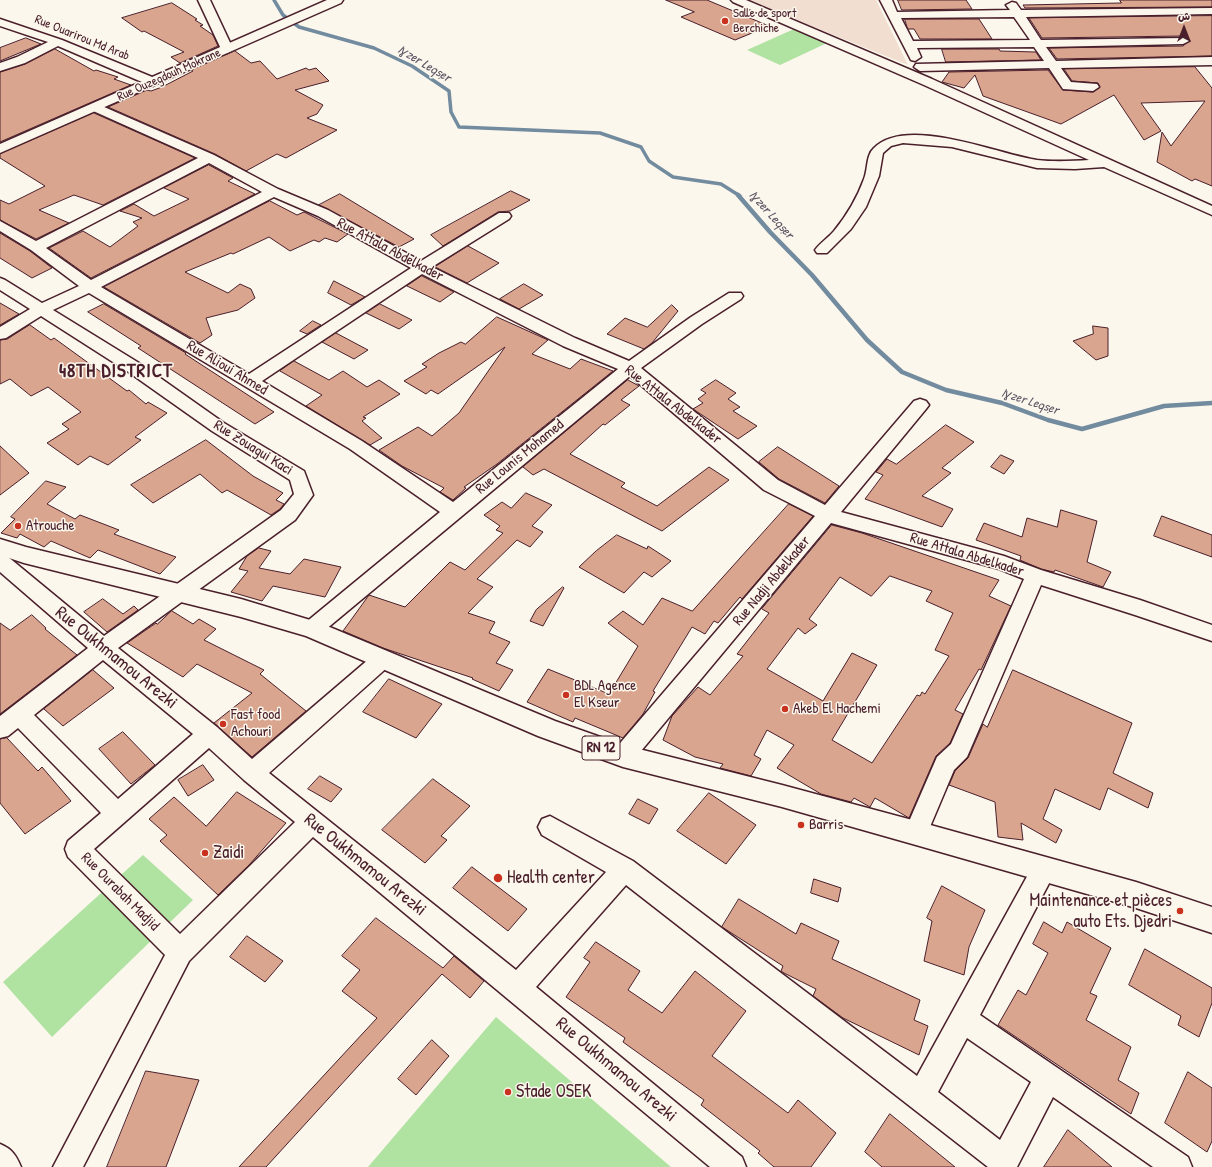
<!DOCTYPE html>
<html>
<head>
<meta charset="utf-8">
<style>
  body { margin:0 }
  #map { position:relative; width:1212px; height:1167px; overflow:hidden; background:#fbf7ec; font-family:"Patrick Hand","Playpen Sans Arabic",sans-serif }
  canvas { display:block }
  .north { position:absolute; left:1164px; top:8px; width:40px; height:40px; -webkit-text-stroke:3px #fbf7ec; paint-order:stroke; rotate:0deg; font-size:11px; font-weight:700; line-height:16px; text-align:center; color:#4a1f2b }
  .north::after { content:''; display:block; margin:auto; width:14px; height:18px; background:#4a1f2b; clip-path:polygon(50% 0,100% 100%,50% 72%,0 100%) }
</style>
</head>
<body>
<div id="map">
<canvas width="1212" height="1167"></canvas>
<div class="north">ش</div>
</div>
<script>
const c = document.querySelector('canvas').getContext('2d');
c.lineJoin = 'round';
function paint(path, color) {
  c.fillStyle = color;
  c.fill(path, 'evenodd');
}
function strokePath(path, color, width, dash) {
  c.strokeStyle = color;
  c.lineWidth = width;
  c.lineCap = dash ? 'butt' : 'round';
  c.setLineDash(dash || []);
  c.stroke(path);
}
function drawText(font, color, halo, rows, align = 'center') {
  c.font = font + ' "Patrick Hand",sans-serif';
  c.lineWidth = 3;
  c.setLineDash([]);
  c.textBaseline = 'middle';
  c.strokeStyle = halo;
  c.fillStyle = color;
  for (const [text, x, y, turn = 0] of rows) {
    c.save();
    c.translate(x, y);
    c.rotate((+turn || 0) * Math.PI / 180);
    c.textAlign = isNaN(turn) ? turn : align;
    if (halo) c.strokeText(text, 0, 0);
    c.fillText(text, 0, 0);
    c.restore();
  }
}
paint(new Path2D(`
  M 747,0 L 876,0 L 908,65 Z`), '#f1ded0');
paint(new Path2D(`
  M 794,29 L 827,43 L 780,65 L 747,50 Z
  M 143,855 L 193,900 L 52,1037 L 3,982 Z
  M 496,1017 L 671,1167 L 368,1167 Z`), '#b0e2a2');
strokePath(new Path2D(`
  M 274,0 L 283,15 L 299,27 L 374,48 L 412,66 L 449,91 L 451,112 L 459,127 L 600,133 L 641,147 L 649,161 L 673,177 L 721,184 L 740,196`), '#728b9f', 3.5);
strokePath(new Path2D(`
  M 738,195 L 770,232 L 812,275 L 867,340 L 902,372 L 946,390 L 1002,403 L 1048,420 L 1082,429 L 1164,406 L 1212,403`), '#728b9f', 4.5);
const building = new Path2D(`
  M 666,0 L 707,0 L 769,26 L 735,40 L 681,17 L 694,12 Z
  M 898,0 L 966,0 L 972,9 L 902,10 Z
  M 1120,0 L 1212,0 L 1212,7 L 1025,8 L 1023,5 L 1121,3 Z
  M 172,3 L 197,19 L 195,20 L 203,25 L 200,26 L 213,35 L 218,46 L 180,63 L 171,57 L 184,52 L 144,31 L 142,32 L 122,18 Z
  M 1212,16 L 1212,56 L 1057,59 L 1049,48 L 1183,46 L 1190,40 L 1183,36 L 1042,38 L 1029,18 Z
  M 905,19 L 979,19 L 992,39 L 920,39 L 914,29 L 908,29 Z
  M 26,38 L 41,44 L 0,61 L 0,48 Z
  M 55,49 L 94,71 L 96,70 L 118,77 L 114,79 L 131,85 L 0,142 L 0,72 L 25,64 Z
  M 942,49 L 999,49 L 1000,51 L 1036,52 L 1041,60 L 946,62 Z
  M 235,51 L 251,63 L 260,61 L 277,79 L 306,68 L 309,70 L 316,68 L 329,81 L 295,90 L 323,105 L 317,114 L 307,118 L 337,130 L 286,158 L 277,154 L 246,171 L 215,154 L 108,107 L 147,90 L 151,91 L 162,87 L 193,71 L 191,70 Z
  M 1195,67 L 1212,88 L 1212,186 L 1195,179 L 1192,181 L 1157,162 L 1162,132 L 1171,146 L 1205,101 L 1141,103 L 1161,131 L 1144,140 L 1114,95 L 1061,124 L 983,96 L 975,75 L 964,88 L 942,82 L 949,72 L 1048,70 L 1063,90 L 1093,92 L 1100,87 L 1098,83 L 1072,81 L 1064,69 Z
  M 94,113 L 195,158 L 103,205 L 74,195 L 39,210 L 69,223 L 36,239 L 0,220 L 0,200 L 9,204 L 45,186 L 0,158 L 0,154 Z
  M 209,165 L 233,178 L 228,181 L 255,194 L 91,278 L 49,248 L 83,231 L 110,247 L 138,226 L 133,222 L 142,218 L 120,211 L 134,204 L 154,216 L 189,199 L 164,188 Z
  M 511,191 L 530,200 L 510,211 L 498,212 L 443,246 L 431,235 Z
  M 340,194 L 414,239 L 399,247 L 319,205 Z
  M 270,201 L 297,215 L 304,212 L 348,234 L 337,242 L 325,238 L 319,242 L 314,240 L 290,251 L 269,237 L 233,254 L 231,253 L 185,272 L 228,293 L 240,284 L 251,289 L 255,298 L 238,310 L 206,318 L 212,335 L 200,343 L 104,287 Z
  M 0,233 L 30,251 L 52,268 L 32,278 L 0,258 Z
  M 468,246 L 499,263 L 467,283 L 435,267 Z
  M 422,276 L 454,292 L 440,302 L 407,286 Z
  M 334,281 L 365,297 L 351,305 L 328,293 Z
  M 524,284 L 543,295 L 519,309 L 500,299 Z
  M 0,303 L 19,314 L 0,325 Z
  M 104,304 L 186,353 L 185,354 L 274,412 L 255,424 L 138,348 L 141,346 L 88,312 Z
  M 380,304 L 412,320 L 399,329 L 366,313 Z
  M 672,305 L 678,311 L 652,343 L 644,349 L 607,334 L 625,318 L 647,327 Z
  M 497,317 L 548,340 L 532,354 L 570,369 L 581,359 L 613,371 L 497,464 L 464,487 L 466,488 L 453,500 L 440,492 L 444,488 L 402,466 L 379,450 L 418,427 L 432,436 L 459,413 L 505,347 L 438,394 L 431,390 L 426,394 L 404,381 L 427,367 L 422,364 L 439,353 L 461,342 L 465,344 Z
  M 313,321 L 321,325 L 307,334 L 300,331 Z
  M 30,325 L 51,340 L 54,338 L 127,391 L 129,390 L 146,404 L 148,402 L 167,413 L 135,437 L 141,440 L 108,465 L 90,456 L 78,465 L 47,443 L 69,429 L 62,424 L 81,412 L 48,387 L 31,396 L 10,379 L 0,384 L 0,340 L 7,339 Z
  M 1093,326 L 1108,328 L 1108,356 L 1096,360 L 1073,341 L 1093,334 Z
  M 336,333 L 368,350 L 354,359 L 322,342 Z
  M 294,361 L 329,380 L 343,371 L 367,387 L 379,380 L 400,394 L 363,417 L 366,418 L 362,421 L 382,438 L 370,445 L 306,406 L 322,395 L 280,371 Z
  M 628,380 L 639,386 L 621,400 L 630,405 L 605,425 L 603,424 L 570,454 L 625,483 L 621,487 L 657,506 L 709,467 L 729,480 L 662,531 L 544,469 L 533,475 L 523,467 Z
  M 716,380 L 736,393 L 728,399 L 740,407 L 733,411 L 757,426 L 738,439 L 693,409 L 703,403 L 698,399 L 706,393 L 701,390 Z
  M 946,425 L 974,442 L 942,468 L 951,473 L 922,496 L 953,509 L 942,527 L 865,499 L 883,475 L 876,472 L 887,459 L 896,464 Z
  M 206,440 L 253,476 L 283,493 L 276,500 L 284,504 L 280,509 L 271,515 L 227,490 L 222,493 L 200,474 L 153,503 L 131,485 Z
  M 0,446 L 29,473 L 0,495 Z
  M 778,447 L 839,486 L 825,503 L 779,479 L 759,462 Z
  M 1001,455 L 1014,461 L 1004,474 L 991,467 Z
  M 46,481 L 66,487 L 47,504 L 75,519 L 80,515 L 119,530 L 114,534 L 176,557 L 160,574 L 98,550 L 90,558 L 51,541 L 44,547 L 20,534 L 17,538 L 1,533 L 15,519 L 11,517 Z
  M 526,493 L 552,505 L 532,526 L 543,532 L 530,547 L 517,540 L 477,579 L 493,587 L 468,613 L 495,622 L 489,633 L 510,642 L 496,663 L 513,670 L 499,691 L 472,679 L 473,678 L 383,648 L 343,631 L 369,595 L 405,607 L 450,562 L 465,570 L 503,533 L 496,530 L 500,526 L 484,515 L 502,502 L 511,508 Z
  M 789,504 L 813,516 L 742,599 L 740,597 L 718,623 L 714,621 L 705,634 L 692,627 L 653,691 L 655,692 L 643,714 L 623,738 L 575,718 L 573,722 L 527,702 L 548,669 L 609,694 L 638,646 L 608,623 L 623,611 L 643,625 L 662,598 L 692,611 Z
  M 1061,510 L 1097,521 L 1087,562 L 1111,572 L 1103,587 L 1055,570 L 1054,572 L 1041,569 L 1020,560 L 1021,556 L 976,540 L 984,523 L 1022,537 L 1027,518 L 1057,527 Z
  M 1162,516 L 1212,535 L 1212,557 L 1154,536 Z
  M 832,525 L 862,533 L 999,580 L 989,596 L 1011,606 L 981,670 L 979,669 L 955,710 L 963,714 L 950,743 L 936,756 L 909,818 L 875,798 L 870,807 L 854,798 L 851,802 L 821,794 L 777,768 L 794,745 L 767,730 L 754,755 L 761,759 L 751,776 L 720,768 L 723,764 L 695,757 L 663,740 L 672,716 L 698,687 L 710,695 L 743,656 L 737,654 L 769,613 L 762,609 ZM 890,576 L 932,591 L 926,601 L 953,613 L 935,650 L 949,656 L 925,694 L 922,692 L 920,696 L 917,695 L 872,763 L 832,740 L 877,665 L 852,653 L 823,701 L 767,669 L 798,628 L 805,634 L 817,625 L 809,619 L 840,577 L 871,596 Z
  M 617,535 L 647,549 L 648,546 L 671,561 L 652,577 L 644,572 L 624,593 L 579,567 L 596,551 Z
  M 259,548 L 271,551 L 259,568 L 290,574 L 304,559 L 341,567 L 325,597 L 273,586 L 262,601 L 231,592 L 248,571 L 239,569 L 247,556 Z
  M 563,587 L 564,588 L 543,626 L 530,621 L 536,610 Z
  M 103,599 L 123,614 L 134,606 L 138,610 L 107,632 L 84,612 Z
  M 172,611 L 193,624 L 199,619 L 216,629 L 204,640 L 264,670 L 260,674 L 306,711 L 252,757 L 214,723 L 252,693 L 197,664 L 183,677 L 127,643 L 156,623 L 157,624 Z
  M 32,615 L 46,628 L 45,629 L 77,655 L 0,714 L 0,623 L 10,630 Z
  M 93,670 L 114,688 L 63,726 L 44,709 Z
  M 1013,670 L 1132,723 L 1113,773 L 1153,793 L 1148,808 L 1108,788 L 1100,810 L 1055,789 L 1043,819 L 1062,830 L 1056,843 L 1021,823 L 1023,840 L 998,837 L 995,802 L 949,785 L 955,771 L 968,758 L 983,724 L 987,727 Z
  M 389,679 L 442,704 L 416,738 L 363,712 Z
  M 123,732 L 155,765 L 131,784 L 99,749 Z
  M 7,738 L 38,771 L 42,767 L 71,801 L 25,834 L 0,803 L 0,739 Z
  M 203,765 L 214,780 L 188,796 L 178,780 Z
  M 320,776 L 342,789 L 331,802 L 308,789 Z
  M 433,779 L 470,806 L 441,836 L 447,840 L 425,863 L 382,830 Z
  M 237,792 L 286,823 L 249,865 L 218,895 L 160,841 L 167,835 L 149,819 L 174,797 L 206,826 Z
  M 709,793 L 756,825 L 726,864 L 677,831 Z
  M 638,799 L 658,809 L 649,824 L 629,814 Z
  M 472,867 L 527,909 L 508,931 L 453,888 Z
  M 814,879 L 841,888 L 838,902 L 811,893 Z
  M 942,886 L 985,910 L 969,947 L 964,975 L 924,961 L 932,921 L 927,918 Z
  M 739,899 L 796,934 L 801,923 L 839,941 L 832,959 L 920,1000 L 914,1020 L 928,1026 L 919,1055 L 843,1018 L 813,996 L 816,989 L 784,973 L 781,971 L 783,966 L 722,927 Z
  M 376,918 L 443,968 L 454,956 L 484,981 L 470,998 L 442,974 L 266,1167 L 239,1167 L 377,1018 L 342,991 L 360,970 L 342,956 Z
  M 1044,922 L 1062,933 L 1067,922 L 1111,948 L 1090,993 L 1097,996 L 1086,1020 L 1131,1047 L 1118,1080 L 1139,1093 L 1131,1114 L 998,1025 L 1018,990 L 1026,995 L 1048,953 L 1033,944 Z
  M 247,936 L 283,961 L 265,982 L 230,957 Z
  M 596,942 L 640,971 L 628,990 L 662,1013 L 695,971 L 746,1011 L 712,1056 L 788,1113 L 798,1100 L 836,1133 L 811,1167 L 774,1167 L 758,1153 L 760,1151 L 701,1105 L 704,1100 L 623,1042 L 625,1038 L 566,997 L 590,962 L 584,958 Z
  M 1145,949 L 1212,988 L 1212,1003 L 1199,1037 L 1178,1025 L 1181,1016 L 1129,985 Z
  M 432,1040 L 449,1056 L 416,1095 L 398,1079 Z
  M 146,1071 L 199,1080 L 166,1167 L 107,1167 Z
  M 1188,1072 L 1212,1088 L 1212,1141 L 1207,1152 L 1165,1123 Z
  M 890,1114 L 955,1167 L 882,1167 L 865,1152 Z
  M 1068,1130 L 1112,1167 L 1044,1167 Z`);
paint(building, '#d9a58e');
strokePath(building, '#4a1f2b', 1);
const minor = new Path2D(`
  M 198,0 L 210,0 L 233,49 L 231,51 L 227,53 L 221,49 Z
  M 731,0 L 746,0 L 932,79 L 1212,206 L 1212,215 L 1104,167 L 1075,169 L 1037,168 L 952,147 L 903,143 L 891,146 L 883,153 L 879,176 L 866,207 L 851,229 L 827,253 L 817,253 L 815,250 C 820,243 828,238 834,231 C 847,215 857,198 864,179 C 868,169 866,155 874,148 C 906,115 998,154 1037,160 C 1054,162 1072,161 1089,160 L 924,85 L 733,2 Z
  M 880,0 L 892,0 L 897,12 L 1010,10 L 1006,5 L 1012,2 L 1016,3 L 1021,10 L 1212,8 L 1212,14 L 1026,17 L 1041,40 L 1183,38 L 1189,41 L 1183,44 L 1046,47 L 1056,61 L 1212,57 L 1212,65 L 1061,68 L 1071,82 L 1097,84 L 1099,87 L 1093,91 L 1063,89 L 1049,68 L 920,71 L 914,67 L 916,64 L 1044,61 L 1034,47 L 917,48 L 921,57 L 915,61 L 911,60 ZM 1014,17 L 1030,40 L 913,41 L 901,18 Z
  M 0,19 L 62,40 L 157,79 L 159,82 L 153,86 L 149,85 L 58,46 L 25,63 L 0,71 L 0,63 L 17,57 L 48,42 L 0,26 Z
  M 95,103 L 214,155 L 278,189 L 328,210 L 421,261 L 499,213 L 509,213 L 511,216 L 509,219 L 432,267 L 575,338 L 629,361 L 691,317 L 729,293 L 741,293 L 743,296 L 741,299 L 702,324 L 641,368 L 778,480 L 825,505 L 914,401 L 920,399 L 926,401 L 929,405 L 926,409 L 841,512 L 1004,556 L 1041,570 L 1140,600 L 1212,625 L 1212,641 L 1135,615 L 1041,585 L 967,757 L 954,770 L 924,841 L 916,844 L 908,841 L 904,833 L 937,757 L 951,744 L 1024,579 L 999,569 L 831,523 L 631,763 L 623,766 L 615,763 L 612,756 L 615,749 L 815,516 L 764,490 L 630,376 L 319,635 L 312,637 L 305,635 L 302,629 L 305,623 L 440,512 L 350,449 L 89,293 L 53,310 L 139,363 L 224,423 L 304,471 L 313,495 L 295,520 L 118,648 L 217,727 L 252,759 L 376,653 L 383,650 L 390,653 L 394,659 L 390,665 L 269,773 L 516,970 L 606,872 L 542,835 L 538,827 L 542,819 L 550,816 L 633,861 L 917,1076 L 1035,862 L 1044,859 L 1053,862 L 1056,870 L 980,1015 L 1188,1157 L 1192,1167 L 1153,1167 L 1053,1097 L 1017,1167 L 988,1167 L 626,885 L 536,987 L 742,1157 L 746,1167 L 710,1167 L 313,837 L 189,961 L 83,1167 L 53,1167 L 165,955 L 68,857 L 65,849 L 68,841 L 101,813 L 18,728 L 8,736 L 0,738 L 0,716 L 88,648 L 0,572 L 0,554 L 7,556 L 104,636 L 281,510 L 294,494 L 290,480 L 212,431 L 127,371 L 41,316 L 6,338 L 0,339 L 0,327 L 30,309 L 0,290 L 0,278 L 5,280 L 42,303 L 79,286 L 31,250 L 0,231 L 0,221 L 36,241 L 198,158 L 91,110 L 89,107 ZM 209,163 L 262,192 L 91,280 L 46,248 ZM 274,197 L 318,216 L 411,268 L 249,374 L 101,287 ZM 422,274 L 563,346 L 618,369 L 453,502 L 362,441 L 262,381 ZM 103,660 L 193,734 L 118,799 L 34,715 ZM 209,748 L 244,780 L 295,822 L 180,934 L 94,849 ZM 967,1038 L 1031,1082 L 1000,1140 L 938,1092 Z
  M 0,1144 C 12,1149 16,1155 21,1167 L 0,1167 Z`);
const major = new Path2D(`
  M 327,0 L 343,0 L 341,3 L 0,153 L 0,144 Z
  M 0,539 L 26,547 L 241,599 L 320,623 L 555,721 L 623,745 L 782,785 L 916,821 L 1136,882 L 1212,907 L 1212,933 L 1136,908 L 916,845 L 782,807 L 623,767 L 538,736 L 306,636 L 241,617 L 24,563 L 0,555 Z`);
strokePath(minor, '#4a1f2b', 3);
strokePath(major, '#4a1f2b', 3);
paint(minor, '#fbf7ec');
paint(major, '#fbf7ec');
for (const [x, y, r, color] of [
  [725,21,4,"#c8321e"],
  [18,526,4,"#c8321e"],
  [566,695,4,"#c8321e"],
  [785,709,4,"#c8321e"],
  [223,724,4,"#c8321e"],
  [801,825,4,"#c8321e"],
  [205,853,4,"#c8321e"],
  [498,878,5,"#c8321e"],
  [1180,911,4,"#c8321e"],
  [508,1092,4,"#c8321e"]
]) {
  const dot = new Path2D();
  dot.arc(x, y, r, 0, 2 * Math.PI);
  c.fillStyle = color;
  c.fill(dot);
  strokePath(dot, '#fbf7ec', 1.5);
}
drawText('13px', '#4a1f2b', '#fbf7ec', [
  ["Salle de sport",733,14],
  ["Berchiche",733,29]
], 'left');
drawText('13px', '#4a1f2b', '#fbf7ec', [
  ["Rue Ouarirou Md Arab",82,38,22],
  ["Rue Ouzegdouh Mokrane",169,75,-24]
]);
drawText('italic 13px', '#5e5565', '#fbf7ec', [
  ["Iɣzer Leqṣer",424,64,31],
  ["Iɣzer Leqṣer",771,215,48],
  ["Iɣzer Leqṣer",1030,402,18]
]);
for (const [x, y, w] of [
  [601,748,38]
]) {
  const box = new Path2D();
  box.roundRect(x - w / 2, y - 12, w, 24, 3);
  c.fillStyle = '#fbf7ec';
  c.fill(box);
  strokePath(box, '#4a1f2b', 1);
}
drawText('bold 14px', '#4a1f2b', null, [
  ["RN 12",601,748]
]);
drawText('15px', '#4a1f2b', '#fbf7ec', [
  ["Rue Attala Abdelkader",390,250,28],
  ["Rue Alioui Ahmed",227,368,31],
  ["Rue Attala Abdelkader",673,405,38],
  ["Rue Zouagui Kaci",253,448,32],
  ["Rue Lounis Mohamed",520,457,-39],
  ["Rue Attala Abdelkader",967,555,17],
  ["Rue Nadji Abdelkader",772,581,-50],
  ["Rue Ourabah Madjid",120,892,45]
]);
drawText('15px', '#4a1f2b', '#fbf7ec', [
  ["Atrouche",26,526],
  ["BDL Agence",574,686],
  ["El Kseur",574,703],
  ["Akeb El Hachemi",793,709],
  ["Fast food",231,715],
  ["Achouri",231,732],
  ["Barris",809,825]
], 'left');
drawText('18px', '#4a1f2b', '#fbf7ec', [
  ["Rue Oukhmamou Arezki",116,658,39],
  ["Rue Oukhmamou Arezki",365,865,39],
  ["Rue Oukhmamou Arezki",616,1070,40]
]);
drawText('18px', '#4a1f2b', '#fbf7ec', [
  ["Zaidi",213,853],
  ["Health center",507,878],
  ["Maintenance et pièces",1172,901,"right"],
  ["auto Ets. Djedri",1172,922,"right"],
  ["Stade OSEK",516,1092]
], 'left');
c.letterSpacing = '1px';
drawText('bold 19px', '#4a1f2b', '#fbf7ec', [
  ["48TH DISTRICT",116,372]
]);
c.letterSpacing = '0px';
</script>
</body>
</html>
